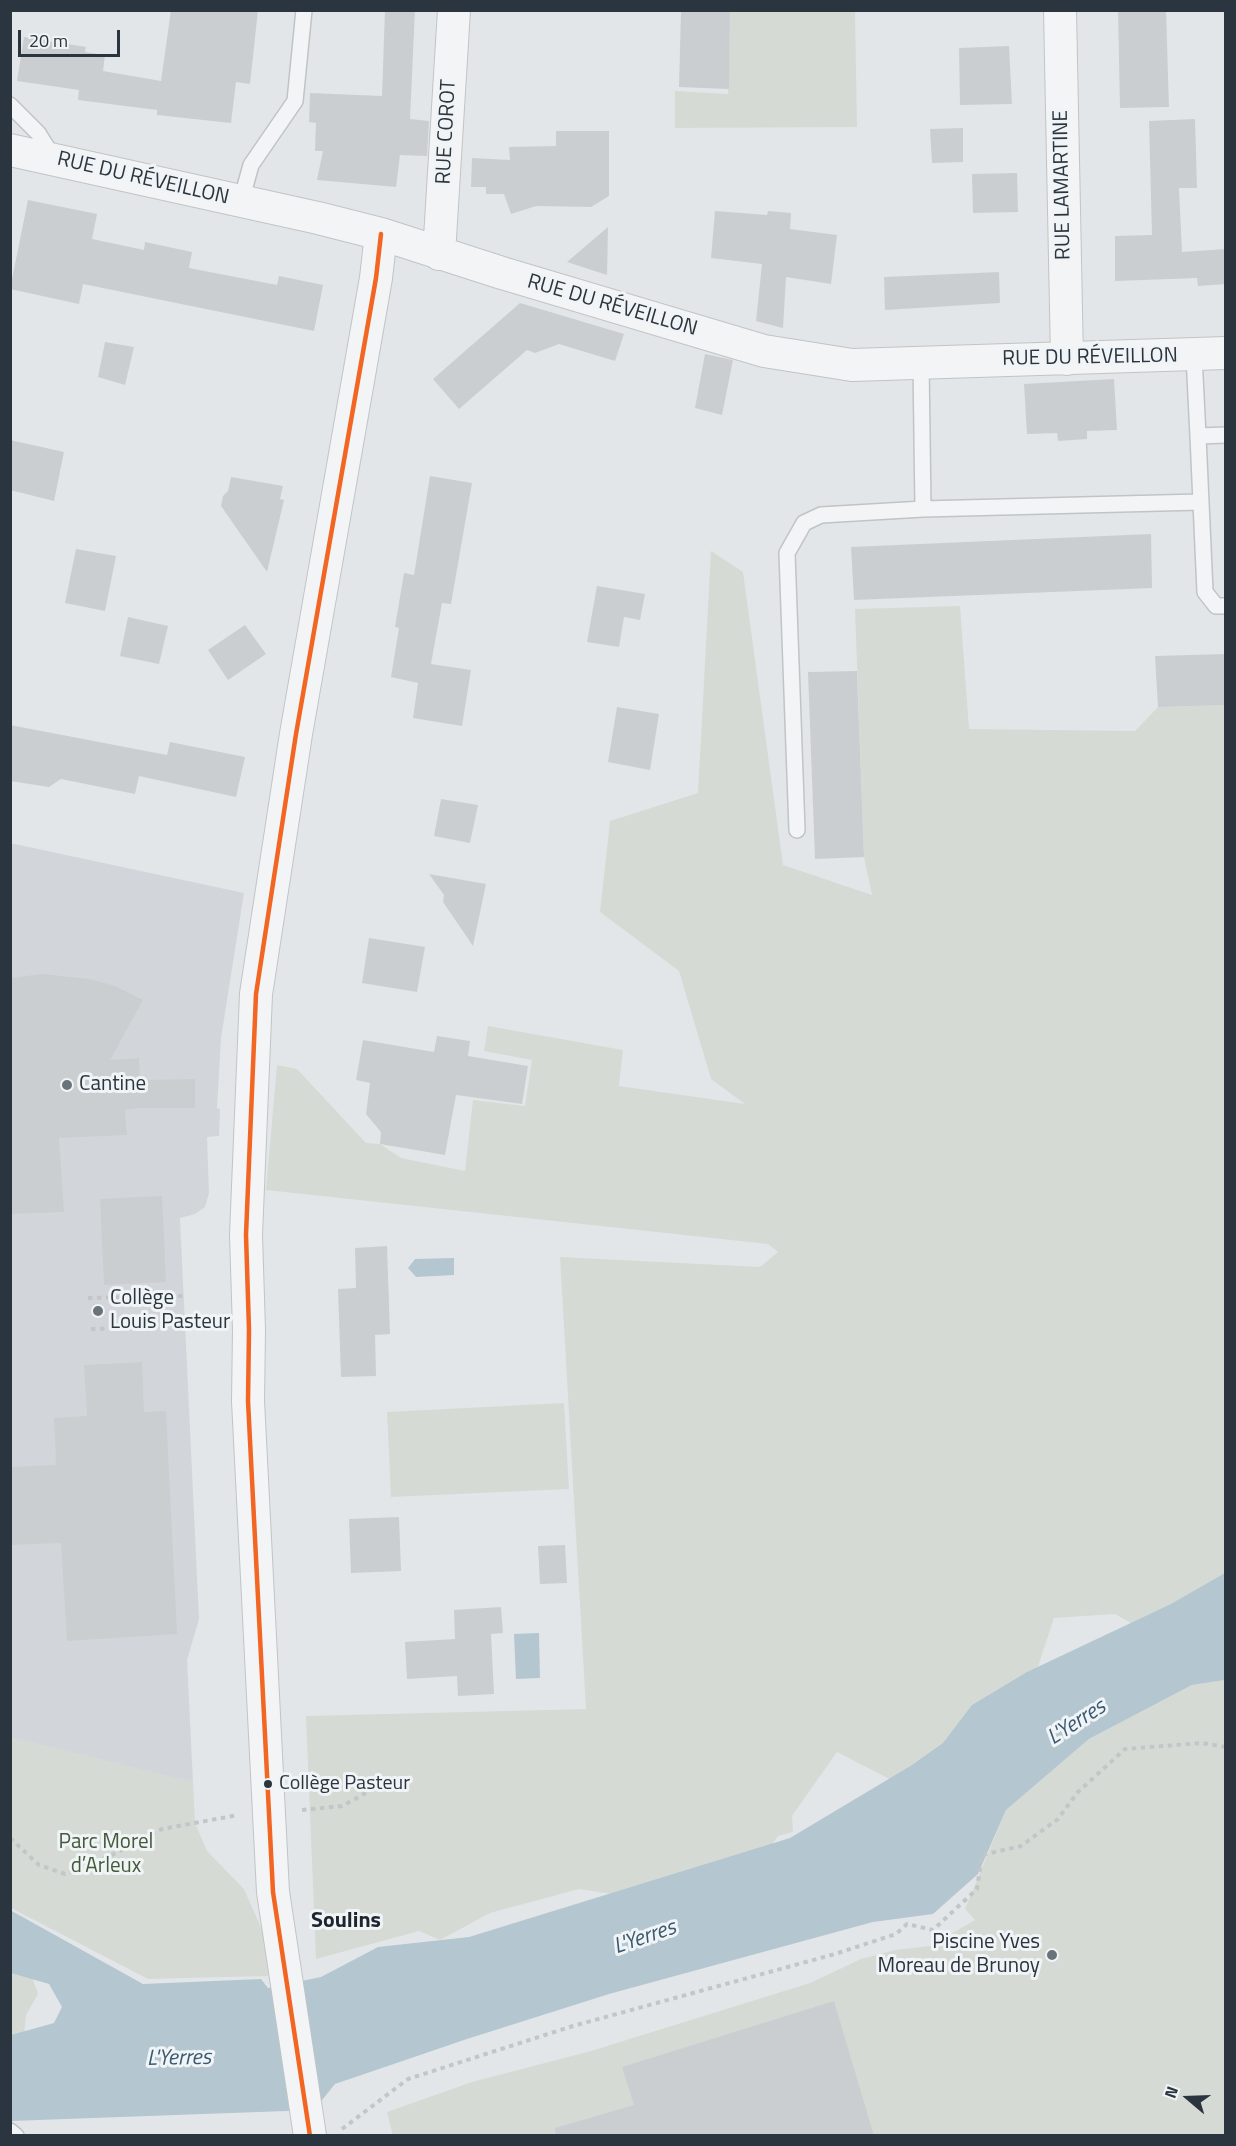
<!DOCTYPE html>
<html>
<head>
<meta charset="utf-8">
<style>
  body { margin:0 }
  #map { position:relative; width:1236px; height:2146px; overflow:hidden; background:#e3e6e8; font-family:"Titillium Web",sans-serif }
  canvas { display:block }
  .frame { position:absolute; inset:0; border:12px solid #2b353f; pointer-events:none }
  .north { position:absolute; left:1158px; top:2068px; width:60px; height:60px; -webkit-text-stroke:4px #f1f4f6; paint-order:stroke; rotate:289deg; font-size:16px; font-weight:700; line-height:24px; text-align:center; color:#2b353f }
  .north::after { content:''; display:block; margin:auto; width:21px; height:27px; background:#2b353f; clip-path:polygon(50% 0,100% 100%,50% 72%,0 100%) }
  .scale { position:absolute; left:18px; top:30px; width:102px; height:27px; box-sizing:border-box; border:3px solid #2b353f; border-top:0; padding-left:8px; font-size:18px; line-height:21px; white-space:nowrap; color:#2b353f; -webkit-text-stroke:4px #f1f4f6; paint-order:stroke }
</style>
</head>
<body>
<div id="map">
<canvas width="1236" height="2146"></canvas>
<div class="frame"></div>
<div class="north">N</div>
<div class="scale">20 m</div>
</div>
<script>
const c = document.querySelector('canvas').getContext('2d');
c.lineJoin = 'round';
function paint(path, color) {
  c.fillStyle = color;
  c.fill(path, 'evenodd');
}
function strokePath(path, color, width, dash) {
  c.strokeStyle = color;
  c.lineWidth = width;
  c.lineCap = dash ? 'butt' : 'round';
  c.setLineDash(dash || []);
  c.stroke(path);
}
function drawText(font, color, halo, rows, align = 'center') {
  c.font = font + ' "Titillium Web",sans-serif';
  c.lineWidth = 6;
  c.setLineDash([]);
  c.textBaseline = 'middle';
  c.strokeStyle = halo;
  c.fillStyle = color;
  for (const [text, x, y, turn = 0] of rows) {
    c.save();
    c.translate(x, y);
    c.rotate((+turn || 0) * Math.PI / 180);
    c.textAlign = isNaN(turn) ? turn : align;
    if (halo) c.strokeText(text, 0, 0);
    c.fillText(text, 0, 0);
    c.restore();
  }
}
paint(new Path2D(`
  M 10,843 L 244,893 L 221,1038 L 217,1108 L 220,1109 L 219,1136 L 207,1137 L 209,1193 L 205,1207 L 195,1214 L 180,1218 L 199,1619 L 187,1660 L 193,1782 L 151,1785 L 11,1745 Z`), '#d2d6db');
paint(new Path2D(`
  M 730,11 L 855,11 L 857,127 L 675,128 L 675,91 L 728,94 Z
  M 711,551 L 743,572 L 783,865 L 872,895 L 864,857 L 855,609 L 960,606 L 969,729 L 1135,731 L 1158,707 L 1225,705 L 1225,1579 L 1159,1639 L 1115,1614 L 1054,1618 L 1025,1706 L 907,1788 L 837,1752 L 792,1816 L 793,1832 L 778,1836 L 742,1888 L 681,1905 L 579,1889 L 490,1913 L 440,1940 L 419,1931 L 316,1959 L 306,1716 L 586,1709 L 560,1257 L 760,1267 L 778,1252 L 768,1244 L 266,1190 L 277,1065 L 297,1069 L 366,1143 L 380,1144 L 401,1158 L 465,1171 L 473,1100 L 525,1106 L 532,1060 L 484,1051 L 488,1026 L 623,1050 L 619,1086 L 745,1104 L 711,1079 L 679,971 L 600,912 L 610,821 L 698,793 Z
  M 564,1403 L 569,1489 L 391,1497 L 387,1412 Z
  M 1225,1680 L 1225,2135 L 393,2136 L 387,2112 L 472,2082 L 591,2051 L 810,1983 L 861,1959 L 895,1950 L 930,1946 L 975,1920 L 965,1909 L 1006,1810 L 1089,1739 L 1192,1685 Z
  M 10,1737 L 193,1782 L 195,1823 L 207,1851 L 244,1889 L 267,1941 L 268,1976 L 148,1979 L 11,1908 Z
  M 10,1965 L 32,1977 L 38,1994 L 26,2015 L 24,2037 L 10,2043 Z`), '#d5dbd4');
paint(new Path2D(`
  M 454,1258 L 454,1275 L 416,1277 L 408,1268 L 415,1259 Z
  M 1225,1573 L 1225,1680 L 1192,1685 L 1089,1739 L 1006,1810 L 978,1874 L 933,1914 L 873,1922 L 609,1994 L 467,2039 L 335,2084 L 314,2110 L 11,2121 L 11,2035 L 54,2023 L 62,2007 L 49,1984 L 11,1973 L 10,1910 L 143,1984 L 261,1979 L 268,1988 L 321,1977 L 378,1947 L 469,1937 L 790,1838 L 912,1765 L 943,1743 L 972,1705 L 1027,1672 L 1171,1604 Z
  M 539,1633 L 540,1678 L 516,1679 L 514,1634 Z`), '#b4c6d0');
paint(new Path2D(`
  M 171,10 L 258,10 L 250,84 L 236,82 L 231,123 L 157,115 L 157,110 L 78,100 L 79,90 L 17,81 L 24,37 L 86,47 L 85,52 L 105,55 L 103,71 L 161,81 Z
  M 385,10 L 415,10 L 410,119 L 429,121 L 427,156 L 400,155 L 396,187 L 317,180 L 323,151 L 315,151 L 316,123 L 309,122 L 310,93 L 382,96 Z
  M 681,10 L 730,10 L 729,89 L 679,87 Z
  M 1118,10 L 1166,10 L 1169,107 L 1120,108 Z
  M 1009,46 L 1012,104 L 960,105 L 959,48 Z
  M 1195,119 L 1197,188 L 1179,188 L 1182,252 L 1226,249 L 1226,284 L 1198,286 L 1197,278 L 1115,281 L 1115,236 L 1152,235 L 1149,121 Z
  M 963,128 L 963,162 L 932,163 L 930,129 Z
  M 556,131 L 609,131 L 609,196 L 591,207 L 536,206 L 511,214 L 504,194 L 486,194 L 486,187 L 471,187 L 472,158 L 510,160 L 509,147 L 556,146 Z
  M 1017,173 L 1018,212 L 973,213 L 972,174 Z
  M 28,200 L 97,214 L 92,239 L 144,250 L 145,242 L 192,252 L 189,268 L 277,285 L 279,276 L 323,285 L 314,331 L 83,284 L 79,304 L 10,289 Z
  M 715,211 L 767,215 L 768,211 L 791,213 L 790,229 L 837,235 L 831,284 L 786,277 L 783,328 L 756,321 L 762,264 L 711,258 Z
  M 608,227 L 607,275 L 567,262 Z
  M 999,272 L 1000,303 L 885,310 L 884,277 Z
  M 520,303 L 624,334 L 615,361 L 559,344 L 535,353 L 527,350 L 459,409 L 433,379 Z
  M 105,342 L 134,347 L 125,385 L 98,377 Z
  M 705,354 L 733,360 L 722,415 L 695,408 Z
  M 1114,379 L 1117,430 L 1087,431 L 1087,439 L 1058,441 L 1057,433 L 1027,434 L 1024,384 Z
  M 10,440 L 64,452 L 54,501 L 10,490 Z
  M 430,476 L 472,483 L 451,604 L 442,603 L 431,664 L 471,670 L 462,726 L 413,718 L 418,683 L 391,677 L 399,628 L 395,627 L 404,573 L 414,575 Z
  M 231,477 L 283,486 L 280,499 L 284,500 L 267,572 L 221,506 L 223,496 L 228,491 Z
  M 1151,534 L 1152,588 L 854,600 L 851,547 Z
  M 76,549 L 116,556 L 105,611 L 65,603 Z
  M 597,586 L 645,594 L 640,620 L 624,617 L 619,647 L 587,642 Z
  M 128,617 L 168,626 L 159,664 L 120,656 Z
  M 245,625 L 266,654 L 228,680 L 208,650 Z
  M 1226,654 L 1226,705 L 1158,707 L 1155,656 Z
  M 857,671 L 864,857 L 815,859 L 808,672 Z
  M 617,707 L 659,714 L 650,770 L 608,762 Z
  M 10,725 L 167,755 L 170,742 L 245,757 L 236,797 L 139,776 L 135,794 L 61,779 L 49,787 L 10,781 Z
  M 441,799 L 478,805 L 470,843 L 434,836 Z
  M 429,874 L 486,884 L 473,946 L 443,902 L 444,895 Z
  M 369,938 L 425,947 L 417,992 L 362,983 Z
  M 42,974 L 90,979 L 115,986 L 143,1000 L 110,1060 L 139,1058 L 140,1080 L 195,1079 L 195,1108 L 141,1108 L 125,1110 L 127,1135 L 59,1138 L 64,1212 L 10,1214 L 10,978 Z
  M 437,1036 L 470,1041 L 468,1056 L 528,1066 L 522,1104 L 456,1095 L 445,1155 L 380,1144 L 381,1132 L 366,1114 L 370,1083 L 356,1080 L 363,1040 L 434,1052 Z
  M 162,1196 L 166,1282 L 104,1285 L 100,1199 Z
  M 387,1246 L 390,1334 L 375,1335 L 376,1376 L 341,1377 L 338,1289 L 356,1288 L 355,1248 Z
  M 142,1362 L 144,1412 L 166,1411 L 177,1634 L 67,1641 L 61,1543 L 10,1545 L 10,1467 L 56,1465 L 54,1418 L 87,1416 L 84,1365 Z
  M 399,1517 L 401,1571 L 351,1573 L 349,1519 Z
  M 565,1545 L 567,1583 L 540,1584 L 538,1546 Z
  M 501,1607 L 503,1633 L 491,1634 L 494,1694 L 458,1696 L 457,1676 L 407,1679 L 405,1642 L 455,1639 L 454,1610 Z
  M 834,2001 L 874,2136 L 556,2136 L 555,2128 L 634,2105 L 622,2067 Z`), '#cbced0');
const lane = new Path2D(`
  M 10,105 L 38,133 L 53,157
  M 241,201 L 251,165 L 295,101 L 304,10
  M 1194,356 L 1198,436
  M 1226,435 L 1198,436 L 1205,592 L 1216,606 L 1226,606
  M 923,509 L 1200,502
  M 797,830 L 787,553 L 804,523 L 821,515 L 923,509 L 921,363
  M 10,2131 L 16,2136`);
const street = new Path2D(`
  M 1060,10 L 1067,359
  M 10,150 L 318,218 L 381,234 L 502,273 L 764,351 L 852,365 L 1226,353
  M 439,254 L 454,10
  M 310,2136 L 273,1892 L 248,1401 L 249,1330 L 246,1235 L 256,994 L 296,734 L 376,278 L 381,234`);
strokePath(lane, '#c1c4c6', 18);
strokePath(street, '#c1c4c6', 34);
strokePath(new Path2D(`
  M 88,1298 L 184,1296
  M 91,1329 L 185,1326 L 216,1329
  M 302,1810 L 342,1806 L 386,1782
  M 10,1838 L 39,1865 L 65,1874 L 110,1856 L 162,1829 L 238,1815
  M 342,2129 L 408,2079 L 573,2026 L 835,1954 L 896,1934 L 907,1924 L 933,1930 L 977,1889 L 982,1855 L 1021,1846 L 1058,1819 L 1077,1793 L 1125,1749 L 1202,1743 L 1226,1747`), '#c3c6c8', 4, [4.5, 4.5]);
strokePath(lane, '#f2f4f5', 15);
strokePath(street, '#f2f4f5', 32);
strokePath(new Path2D(`
  M 310,2136 L 273,1892 L 248,1401 L 249,1330 L 246,1235 L 256,994 L 296,734 L 376,278 L 381,234`), '#f26522', 4.5);
for (const [x, y, r, color] of [
  [67,1085,6,"#6b737a"],
  [98,1311,6,"#6b737a"],
  [268,1784,5,"#2b353f"],
  [1052,1955,6,"#6b737a"]
]) {
  const dot = new Path2D();
  dot.arc(x, y, r, 0, 2 * Math.PI);
  c.fillStyle = color;
  c.fill(dot);
  strokePath(dot, '#f1f4f6', 2);
}
drawText('20px', '#2b353f', '#f1f4f6', [
  ["Collège Pasteur",279,1784]
], 'left');
drawText('21px', '#2b353f', '#f1f4f6', [
  ["RUE COROT",447,132,-87],
  ["RUE DU RÉVEILLON",143,179,13],
  ["RUE LAMARTINE",1063,185,-91],
  ["RUE DU RÉVEILLON",612,306,16],
  ["RUE DU RÉVEILLON",1090,358,-1]
]);
drawText('21px', '#2b353f', '#f1f4f6', [
  ["Cantine",79,1085],
  ["Collège",110,1299],
  ["Louis Pasteur",110,1323],
  ["Piscine Yves",1040,1943,"right"],
  ["Moreau de Brunoy",1040,1967,"right"]
], 'left');
drawText('21px', '#445a3a', '#f1f4f6', [
  ["Parc Morel",106,1843],
  ["d’Arleux",106,1867]
]);
drawText('italic 22px', '#395970', '#f1f4f6', [
  ["L'Yerres",1077,1723,-33],
  ["L'Yerres",645,1938,-19],
  ["L'Yerres",179,2059,-1]
]);
drawText('bold 22px', '#1d2630', '#f1f4f6', [
  ["Soulins",346,1922]
]);
</script>
</body>
</html>
